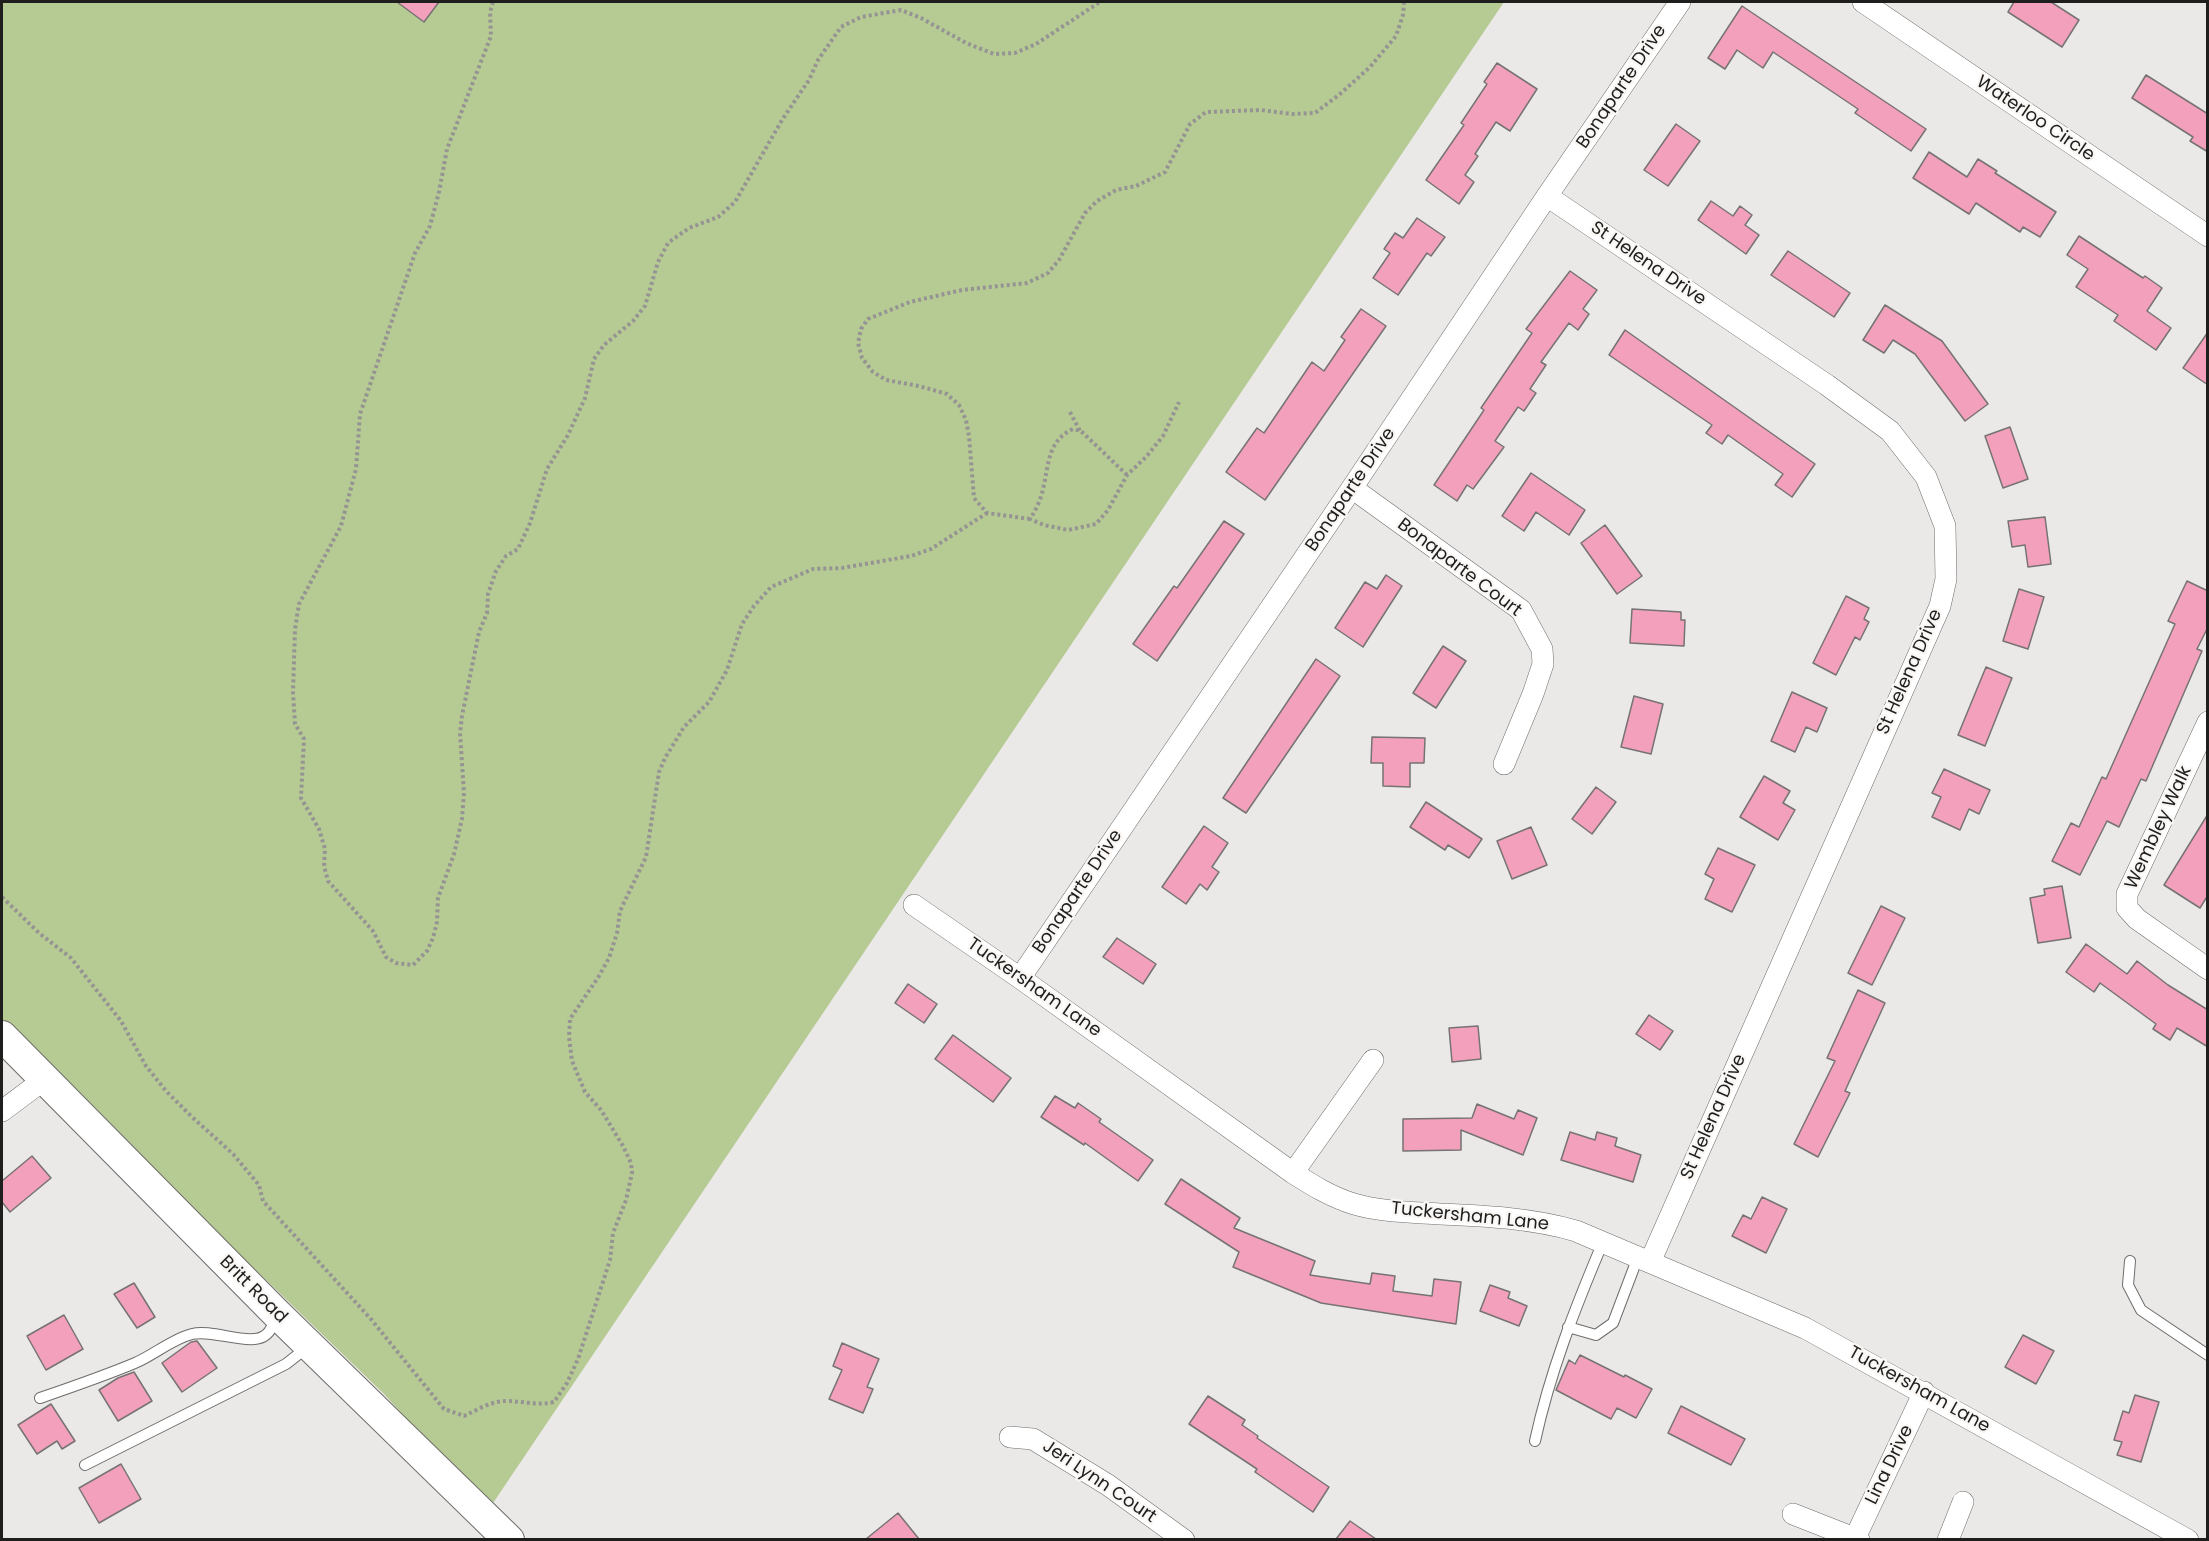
<!DOCTYPE html>
<html>
<head>
<meta charset="utf-8">
<style>
  body { margin:0 }
  #map { position:relative; width:2209px; height:1541px; overflow:hidden; background:#ebe9e7; font-family:Poppins,sans-serif }
  canvas { display:block }
  .frame { position:absolute; inset:0; border:3px solid #1e1e1d; pointer-events:none }
</style>
</head>
<body>
<div id="map">
<canvas width="2209" height="1541"></canvas>
<div class="frame"></div>
</div>
<script>
const c = document.querySelector('canvas').getContext('2d');
c.lineJoin = 'round';
function paint(path, color) {
  c.fillStyle = color;
  c.fill(path, 'evenodd');
}
function strokePath(path, color, width, dash) {
  c.strokeStyle = color;
  c.lineWidth = width;
  c.lineCap = dash ? 'butt' : 'round';
  c.setLineDash(dash || []);
  c.stroke(path);
}
function drawText(font, color, halo, rows, align = 'center') {
  c.font = font + ' Poppins,sans-serif';
  c.lineWidth = 4.5;
  c.setLineDash([]);
  c.textBaseline = 'middle';
  c.strokeStyle = halo;
  c.fillStyle = color;
  for (const [text, x, y, turn = 0] of rows) {
    c.save();
    c.translate(x, y);
    c.rotate((+turn || 0) * Math.PI / 180);
    c.textAlign = isNaN(turn) ? turn : align;
    if (halo) c.strokeText(text, 0, 0);
    c.fillText(text, 0, 0);
    c.restore();
  }
}
paint(new Path2D(`
  M 2,2 L 1504,2 L 489,1509 L 384,1394 L 2,1025 Z`), '#b6ca94');
const building = new Path2D(`
  M 397,2 L 439,2 L 424,22 Z
  M 2014,2 L 2051,2 L 2079,20 L 2062,47 L 2008,12 Z
  M 1742,6 L 1926,129 L 1911,151 L 1855,113 L 1858,109 L 1773,52 L 1763,68 L 1737,50 L 1725,69 L 1708,58 Z
  M 1497,63 L 1537,89 L 1510,131 L 1496,122 L 1475,154 L 1478,156 L 1465,175 L 1474,182 L 1459,204 L 1426,180 L 1464,125 L 1461,123 L 1487,84 L 1484,82 Z
  M 2146,75 L 2208,114 L 2208,152 L 2190,141 L 2193,137 L 2132,98 Z
  M 1676,124 L 1700,141 L 1668,186 L 1644,170 Z
  M 1929,152 L 1967,177 L 1978,159 L 1997,171 L 1995,173 L 2056,212 L 2040,237 L 2023,227 L 2020,232 L 1976,203 L 1969,214 L 1913,178 Z
  M 1711,201 L 1733,216 L 1740,206 L 1752,215 L 1745,225 L 1759,235 L 1746,254 L 1698,220 Z
  M 1417,218 L 1445,237 L 1431,256 L 1427,253 L 1398,295 L 1373,278 L 1390,253 L 1384,249 L 1395,233 L 1403,238 Z
  M 2079,236 L 2143,278 L 2145,276 L 2162,288 L 2147,311 L 2171,328 L 2156,350 L 2114,321 L 2118,315 L 2076,287 L 2088,269 L 2067,255 Z
  M 1788,251 L 1850,293 L 1834,317 L 1771,275 Z
  M 1570,271 L 1597,290 L 1583,309 L 1589,314 L 1578,330 L 1569,323 L 1541,362 L 1546,365 L 1530,389 L 1536,393 L 1524,411 L 1518,407 L 1495,441 L 1504,447 L 1473,489 L 1467,485 L 1457,501 L 1434,485 L 1484,410 L 1481,408 L 1532,333 L 1526,329 Z
  M 1885,305 L 1942,341 L 1988,404 L 1965,421 L 1915,354 L 1893,340 L 1884,353 L 1863,340 Z
  M 1361,309 L 1386,326 L 1265,500 L 1226,472 L 1257,428 L 1264,433 L 1312,362 L 1324,371 L 1345,340 L 1341,337 Z
  M 1625,330 L 1815,464 L 1792,497 L 1775,485 L 1783,474 L 1728,435 L 1722,444 L 1706,433 L 1712,425 L 1609,355 Z
  M 2208,332 L 2208,385 L 2183,368 Z
  M 2010,427 L 2028,479 L 2003,488 L 1985,436 Z
  M 1531,473 L 1585,510 L 1569,535 L 1536,512 L 1524,531 L 1502,516 Z
  M 2045,517 L 2051,564 L 2028,567 L 2025,545 L 2012,547 L 2008,521 Z
  M 1224,521 L 1244,534 L 1157,661 L 1133,644 L 1174,586 L 1177,588 Z
  M 1605,525 L 1642,576 L 1617,594 L 1581,543 Z
  M 1386,575 L 1402,586 L 1363,647 L 1335,628 L 1365,582 L 1377,589 Z
  M 2187,581 L 2208,591 L 2208,627 L 2197,649 L 2202,651 L 2146,781 L 2141,779 L 2119,827 L 2107,821 L 2080,875 L 2052,861 L 2071,823 L 2079,827 L 2102,777 L 2106,779 L 2175,624 L 2168,621 Z
  M 2019,589 L 2044,597 L 2028,649 L 2003,641 Z
  M 1846,596 L 1869,608 L 1864,619 L 1869,622 L 1860,640 L 1855,637 L 1836,675 L 1813,663 Z
  M 1632,609 L 1681,612 L 1681,620 L 1685,620 L 1684,646 L 1630,643 Z
  M 1443,646 L 1466,661 L 1436,708 L 1413,693 Z
  M 1316,659 L 1340,676 L 1246,813 L 1223,798 Z
  M 1986,667 L 2012,678 L 1985,746 L 1958,735 Z
  M 1792,692 L 1827,708 L 1817,732 L 1806,727 L 1795,752 L 1771,741 Z
  M 1634,696 L 1663,704 L 1651,754 L 1621,747 Z
  M 1372,737 L 1425,738 L 1424,763 L 1410,763 L 1410,787 L 1383,786 L 1383,763 L 1371,763 Z
  M 1944,769 L 1990,790 L 1979,814 L 1969,809 L 1960,830 L 1932,817 L 1941,797 L 1932,793 Z
  M 1764,776 L 1790,791 L 1783,803 L 1795,810 L 1778,840 L 1740,817 Z
  M 1596,787 L 1616,802 L 1592,834 L 1572,819 Z
  M 1426,802 L 1482,839 L 1469,858 L 1448,845 L 1445,850 L 1410,827 Z
  M 2208,814 L 2208,895 L 2200,908 L 2164,885 Z
  M 1204,826 L 1228,843 L 1212,867 L 1219,872 L 1207,890 L 1200,884 L 1186,904 L 1162,887 Z
  M 1531,827 L 1547,865 L 1512,879 L 1497,841 Z
  M 1718,848 L 1755,865 L 1732,912 L 1705,899 L 1714,879 L 1705,874 Z
  M 2062,886 L 2071,938 L 2038,943 L 2030,898 L 2045,895 L 2044,889 Z
  M 1881,906 L 1905,918 L 1872,985 L 1848,973 Z
  M 1117,938 L 1156,964 L 1143,984 L 1103,957 Z
  M 2086,944 L 2127,974 L 2137,961 L 2168,985 L 2208,1010 L 2208,1047 L 2177,1028 L 2170,1040 L 2153,1029 L 2156,1024 L 2100,983 L 2094,992 L 2066,972 Z
  M 908,984 L 937,1004 L 924,1023 L 895,1003 Z
  M 1858,990 L 1885,1003 L 1845,1091 L 1850,1093 L 1818,1157 L 1794,1144 L 1835,1061 L 1827,1058 Z
  M 1649,1015 L 1673,1031 L 1660,1050 L 1636,1034 Z
  M 1478,1026 L 1481,1059 L 1452,1062 L 1449,1028 Z
  M 953,1035 L 1011,1078 L 993,1102 L 935,1059 Z
  M 1055,1096 L 1075,1108 L 1078,1103 L 1101,1119 L 1099,1122 L 1153,1160 L 1138,1181 L 1085,1143 L 1084,1145 L 1041,1117 Z
  M 1477,1104 L 1514,1119 L 1518,1110 L 1537,1118 L 1523,1155 L 1461,1130 L 1461,1150 L 1403,1151 L 1403,1119 L 1472,1118 Z
  M 1570,1132 L 1595,1140 L 1597,1132 L 1617,1138 L 1615,1146 L 1641,1155 L 1633,1182 L 1561,1160 Z
  M 32,1156 L 51,1178 L 10,1212 L 2,1202 L 2,1181 Z
  M 1181,1179 L 1240,1218 L 1234,1228 L 1315,1261 L 1310,1275 L 1370,1284 L 1372,1273 L 1395,1276 L 1393,1291 L 1432,1296 L 1434,1279 L 1461,1282 L 1456,1324 L 1321,1303 L 1233,1267 L 1239,1252 L 1165,1204 Z
  M 1762,1197 L 1787,1209 L 1766,1253 L 1732,1236 L 1743,1215 L 1751,1219 Z
  M 134,1283 L 155,1317 L 137,1328 L 114,1294 Z
  M 1490,1285 L 1510,1292 L 1508,1298 L 1527,1306 L 1519,1326 L 1480,1311 Z
  M 64,1315 L 83,1349 L 46,1370 L 27,1336 Z
  M 2023,1335 L 2054,1351 L 2036,1384 L 2005,1367 Z
  M 197,1341 L 217,1368 L 182,1392 L 162,1363 L 191,1342 Z
  M 842,1343 L 879,1359 L 867,1387 L 873,1389 L 863,1413 L 829,1399 L 842,1370 L 833,1366 Z
  M 1580,1355 L 1624,1377 L 1625,1375 L 1652,1389 L 1636,1418 L 1617,1408 L 1611,1419 L 1556,1390 L 1569,1360 L 1575,1364 Z
  M 134,1372 L 152,1401 L 118,1421 L 99,1390 L 118,1378 Z
  M 2135,1395 L 2159,1402 L 2141,1462 L 2117,1455 L 2122,1442 L 2114,1440 L 2123,1411 L 2129,1413 Z
  M 1208,1396 L 1245,1420 L 1242,1425 L 1258,1436 L 1257,1438 L 1329,1487 L 1313,1512 L 1255,1472 L 1257,1469 L 1189,1424 Z
  M 51,1404 L 75,1441 L 62,1449 L 57,1441 L 37,1454 L 18,1425 Z
  M 1681,1406 L 1745,1439 L 1731,1465 L 1668,1433 Z
  M 121,1464 L 141,1499 L 99,1523 L 79,1488 Z
  M 898,1513 L 919,1539 L 866,1539 Z
  M 1350,1521 L 1376,1539 L 1336,1539 Z`);
paint(building, '#f3a0bd');
strokePath(building, '#767373', 1.5);
const lane = new Path2D(`
  M 2130,1261 L 2128,1285 L 2141,1310 L 2208,1355
  M 1568,1327 L 1596,1335 L 1613,1323 L 1638,1257
  M 40,1398 C 72,1387 104,1376 135,1363 C 154,1355 172,1339 192,1334 C 219,1327 269,1359 274,1318
  M 1535,1441 C 1550,1372 1575,1308 1603,1242
  M 85,1465 L 286,1364 L 309,1346`);
const street = new Path2D(`
  M 1863,2 L 2208,236
  M 1547,196 L 1827,385 L 1890,431 L 1926,477 L 1945,526 L 1946,579 L 1940,606 L 1650,1262
  M 1352,488 L 1521,610 L 1542,649 L 1543,664 L 1533,694 L 1504,764
  M 2208,722 L 2127,894 L 2127,908 L 2137,919 L 2208,969
  M 914,905 L 1020,978 L 1293,1173 C 1312,1185 1331,1197 1354,1204 C 1381,1212 1412,1212 1440,1214 C 1486,1216 1532,1218 1576,1231 L 1805,1328 L 2188,1540
  M 1020,978 L 1352,488 L 1547,196 L 1680,2
  M 2,1111 L 45,1079
  M 1293,1173 L 1373,1060
  M 1010,1437 L 1033,1439 L 1108,1485 L 1184,1540
  M 1793,1514 L 1859,1540
  M 1855,1538 L 1924,1392
  M 1948,1540 L 1963,1502`);
const secondary = new Path2D(`
  M 2,1036 L 275,1312 L 509,1540`);
strokePath(lane, '#6f6d6b', 12);
strokePath(street, '#6f6d6b', 22);
strokePath(secondary, '#6f6d6b', 32);
strokePath(new Path2D(`
  M 493,2 L 490,12 L 491,36 L 447,149 L 439,192 L 430,226 L 415,253 L 360,414 L 356,469 L 341,526 L 299,604 L 295,629 L 293,692 L 295,724 L 304,739 L 301,798 L 319,829 L 325,849 L 324,866 L 328,881 L 373,931 L 386,957 L 396,963 L 413,965 L 427,951 L 433,938 L 437,922 L 438,898 L 454,854 L 462,819 L 464,793 L 460,733 L 462,716 L 479,632 L 487,613 L 488,594 L 496,571 L 506,556 L 518,549 L 530,523 L 547,469 L 568,435 L 585,398 L 594,359 L 604,345 L 633,321 L 645,306 L 658,262 L 668,243 L 689,228 L 718,217 L 735,202 L 782,120 L 809,80 L 818,60 L 841,27 L 861,17 L 901,10 L 921,18 L 966,43 L 994,54 L 1015,53 L 1036,44 L 1100,2
  M 1070,412 L 1080,431
  M 1127,475 L 1081,431 L 1073,429 C 1047,441 1049,465 1043,489 C 1041,499 1036,510 1030,519 L 1044,525 L 1068,530 L 1096,524 L 1108,510 L 1127,475 L 1146,457 L 1163,436 L 1179,402
  M 1030,519 L 987,513 L 974,498 L 969,436 L 966,420 L 959,405 L 947,394 L 919,386 L 886,380 L 873,372 L 862,358 L 858,343 L 861,329 L 868,319 L 910,302 L 962,290 L 1027,283 L 1048,273 L 1059,260 L 1085,213 L 1097,201 L 1116,190 L 1136,186 L 1165,172 L 1190,124 L 1206,112 L 1261,110 L 1292,114 L 1315,113 L 1340,94 L 1370,67 L 1396,36 L 1403,15 L 1404,2
  M 2,897 L 39,933 L 71,958 L 121,1021 L 146,1066 L 166,1091 L 191,1116 L 233,1154 L 259,1185 L 263,1201 L 370,1318 L 444,1409 L 464,1416 C 477,1410 491,1401 506,1401 C 523,1401 537,1406 554,1402 L 567,1383 L 578,1359 L 610,1260 L 613,1233 L 626,1200 L 632,1173 L 631,1163 L 623,1146 L 601,1110 L 585,1092 L 572,1061 L 569,1037 L 570,1019 L 599,976 L 609,958 L 617,933 L 620,911 L 646,857 L 659,772 L 665,758 L 684,727 L 709,702 L 727,670 L 742,624 L 754,606 L 771,587 L 813,569 L 842,568 L 911,556 L 931,549 L 987,513`), '#969493', 4, [3, 3]);
strokePath(lane, '#fff', 10);
strokePath(street, '#fff', 21);
strokePath(secondary, '#fff', 30);
drawText('18px', '#1e1e1d', '#f9f6f4', [
  ["Bonaparte Drive",1622,87,-56],
  ["Waterloo Circle",2035,119,34],
  ["St Helena Drive",1648,264,34],
  ["Bonaparte Drive",1351,490,-56],
  ["Bonaparte Court",1459,568,37],
  ["St Helena Drive",1910,672,-66],
  ["Wembley Walk",2159,828,-65],
  ["Bonaparte Drive",1078,892,-56],
  ["Tuckersham Lane",1034,988,35],
  ["St Helena Drive",1714,1117,-66],
  ["Tuckersham Lane",1470,1217,6],
  ["Britt Road",253,1290,45],
  ["Tuckersham Lane",1919,1390,29],
  ["Lina Drive",1890,1465,-64],
  ["Jeri Lynn Court",1099,1482,34]
]);
</script>
</body>
</html>
